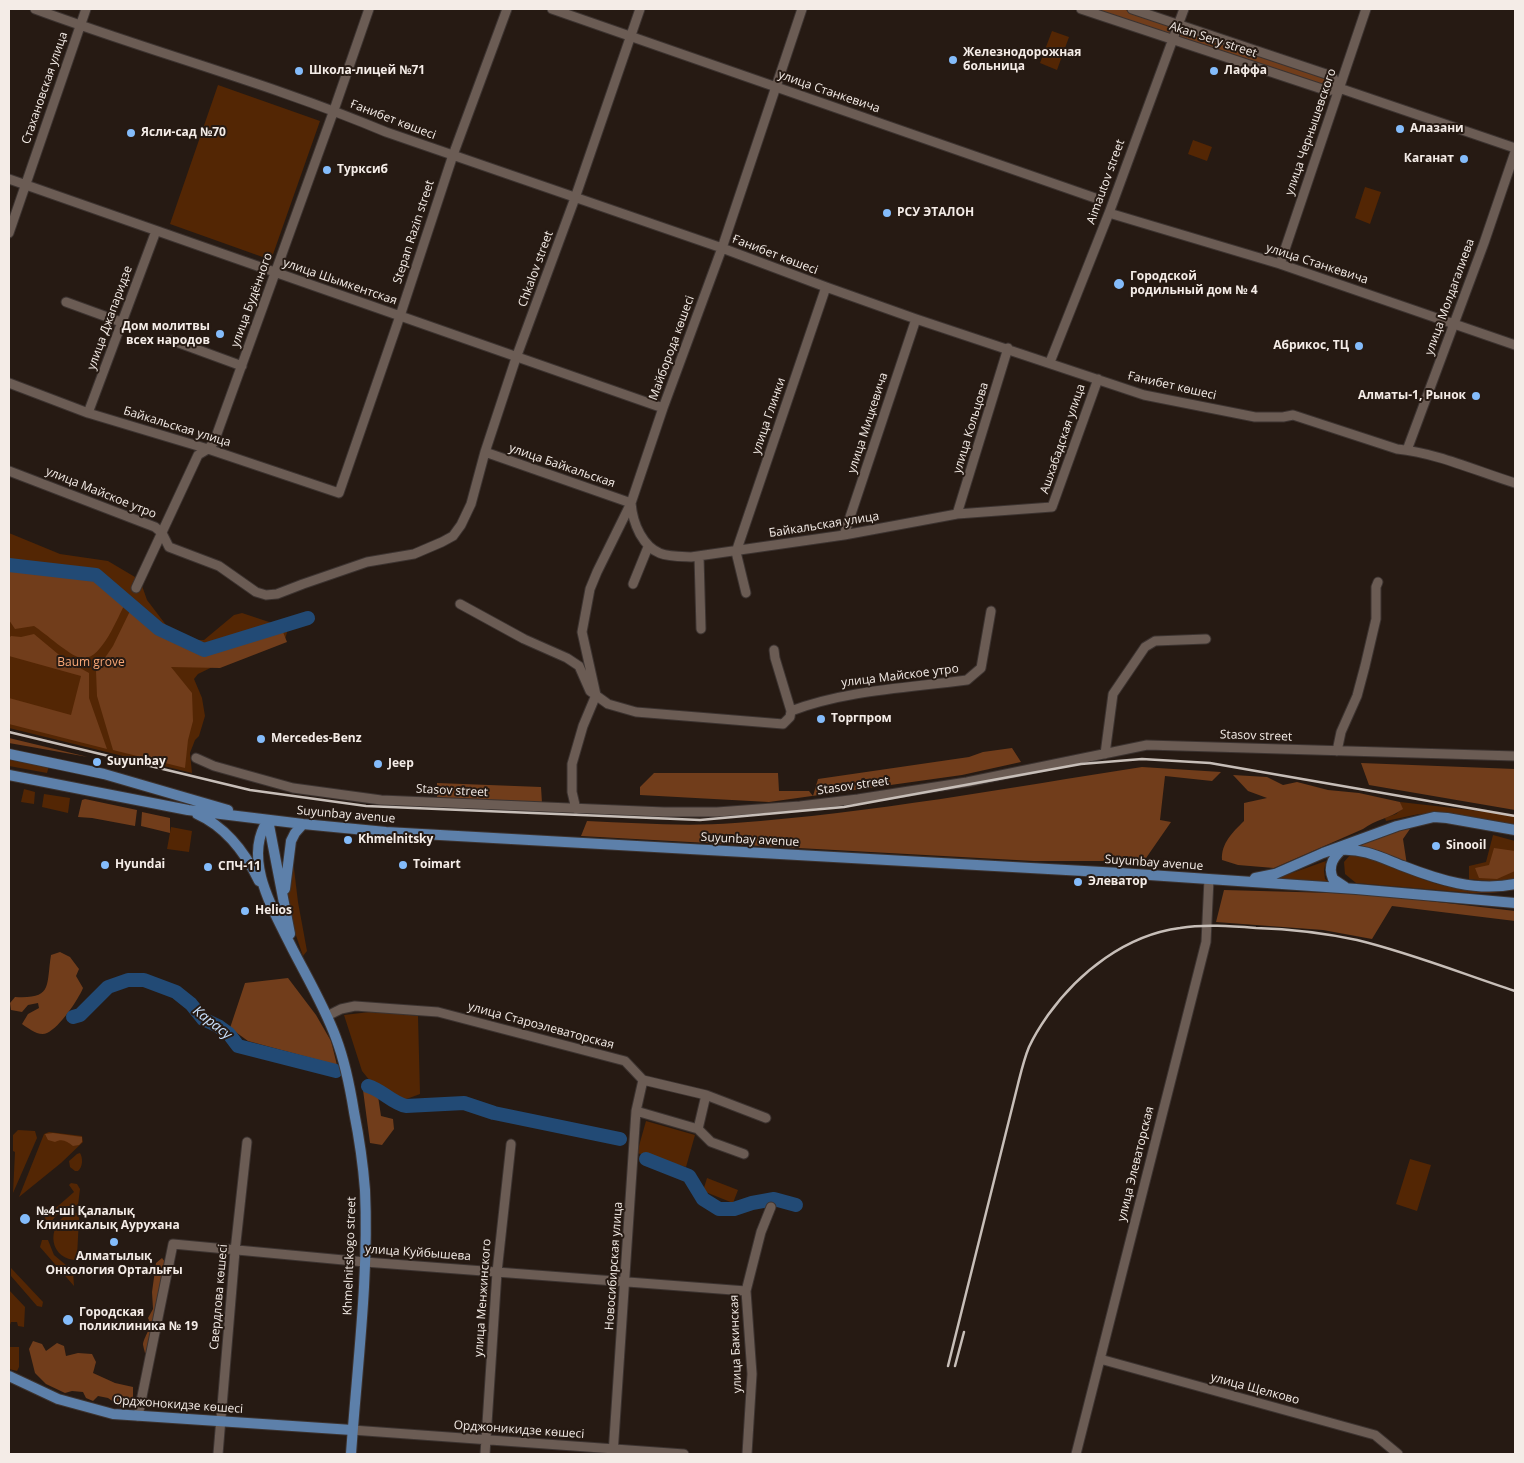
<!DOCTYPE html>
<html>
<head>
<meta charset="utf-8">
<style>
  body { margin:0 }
  #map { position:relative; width:1524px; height:1463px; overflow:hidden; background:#261a13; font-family:"Open Sans",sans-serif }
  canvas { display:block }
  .frame { position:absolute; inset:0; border:10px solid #f4ece7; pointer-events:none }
</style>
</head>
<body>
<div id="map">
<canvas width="1524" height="1463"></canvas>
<div class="frame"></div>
</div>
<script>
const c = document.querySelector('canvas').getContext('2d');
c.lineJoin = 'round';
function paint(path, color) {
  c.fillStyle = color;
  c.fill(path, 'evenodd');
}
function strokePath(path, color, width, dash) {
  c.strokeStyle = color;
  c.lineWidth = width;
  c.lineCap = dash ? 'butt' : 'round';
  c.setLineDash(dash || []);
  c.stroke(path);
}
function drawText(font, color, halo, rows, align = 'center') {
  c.font = font + ' "Open Sans",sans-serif';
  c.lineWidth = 4;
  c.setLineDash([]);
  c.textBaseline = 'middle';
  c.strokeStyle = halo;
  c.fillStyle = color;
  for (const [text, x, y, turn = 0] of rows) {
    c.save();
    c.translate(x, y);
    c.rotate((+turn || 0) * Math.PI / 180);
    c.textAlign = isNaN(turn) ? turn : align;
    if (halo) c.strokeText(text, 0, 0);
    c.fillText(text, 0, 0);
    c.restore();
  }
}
paint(new Path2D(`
  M 1052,31 L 1069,37 L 1057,70 L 1040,63 Z
  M 218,85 L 320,121 L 271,260 L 170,224 Z
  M 1193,140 L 1212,147 L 1207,161 L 1188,154 Z
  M 1365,187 L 1381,192 L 1370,224 L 1355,218 Z
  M 9,533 L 60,554 L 108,561 L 140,580 L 147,600 L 166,625 L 177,635 L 190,640 L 204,640 L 234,615 L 242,613 L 278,625 L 289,626 L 285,639 L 237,655 L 198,674 L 194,679 L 202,698 L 205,716 L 199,736 L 195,740 L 190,753 L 192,773 L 9,728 Z
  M 9,758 L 49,766 L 47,773 L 9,766 Z
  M 24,789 L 35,792 L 34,804 L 21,802 Z
  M 44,794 L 70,798 L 68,813 L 42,807 Z
  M 1400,802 L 1515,815 L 1515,826 L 1444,813 L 1419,814 L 1386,821 L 1385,818 L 1396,814 L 1402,809 Z
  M 171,827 L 192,831 L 189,852 L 167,849 Z
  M 1493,835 L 1515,841 L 1515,878 L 1498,882 L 1469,879 L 1469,866 L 1486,862 Z
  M 292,852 L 298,902 L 307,951 L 303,956 L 289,915 L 287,888 Z
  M 1366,854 C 1392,864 1418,880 1445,886 C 1469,891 1492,889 1515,888 L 1515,890 L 1492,893 L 1472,893 L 1356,883 L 1345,874 L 1344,862 L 1350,855 Z
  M 1326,861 L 1324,870 L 1325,879 L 1334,885 L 1272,880 Z
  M 378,1011 L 418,1016 L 420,1094 L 401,1101 L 371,1082 L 362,1071 L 344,1015 Z
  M 646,1121 L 695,1135 L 686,1167 L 637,1153 Z
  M 18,1130 L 35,1131 L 37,1138 L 13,1193 L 15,1152 L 13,1151 L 13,1135 Z
  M 49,1132 L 82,1136 L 83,1142 L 61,1163 L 19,1197 L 44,1134 Z
  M 80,1153 C 83,1158 83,1167 78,1171 L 75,1171 L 70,1167 L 69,1161 L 77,1154 Z
  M 1410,1159 L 1431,1165 L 1417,1211 L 1396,1204 Z
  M 707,1178 L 738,1190 L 733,1203 L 703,1191 Z
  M 71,1183 L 77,1184 L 80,1189 L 78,1205 C 64,1208 53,1214 49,1229 L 42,1229 L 42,1220 L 74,1192 L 69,1185 Z
  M 71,1212 L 77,1213 L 79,1218 L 77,1257 L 74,1260 C 46,1256 48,1222 71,1212 Z
  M 42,1240 L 48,1240 L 54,1255 L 73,1271 L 74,1286 L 40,1247 Z
  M 11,1268 L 43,1302 L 42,1307 L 37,1306 L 11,1276 Z
  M 9,1290 L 25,1307 L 24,1327 L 18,1326 L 17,1322 L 11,1322 L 10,1325 L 9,1324 Z
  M 9,1347 L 19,1347 L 19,1367 L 17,1371 L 9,1369 Z`), '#532604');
paint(new Path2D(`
  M 1092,9 L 1123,9 L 1173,27 L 1169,36 Z
  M 1181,29 L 1329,79 L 1332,86 L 1326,87 L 1176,38 Z
  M 9,569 L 93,579 L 125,604 C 117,618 101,662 81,658 C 70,656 45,633 34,626 L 15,629 L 9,620 Z
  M 130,611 L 156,633 L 201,654 L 283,632 L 287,642 L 220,668 L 171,667 L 192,693 L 193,721 L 188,740 L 185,768 L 113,750 L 97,696 L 96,671 L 113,646 Z
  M 34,634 L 64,659 L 89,673 L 89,698 L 107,749 L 9,724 L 9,698 L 71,715 L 81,676 L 9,656 L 9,638 L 11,636 L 21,637 Z
  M 9,738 L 88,757 L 9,743 Z
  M 1012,748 L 1021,762 L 962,775 L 769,802 L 640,795 L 640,787 L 654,773 L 778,773 L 779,791 L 809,791 L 813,796 L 818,779 L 969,757 L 983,752 Z
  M 1361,763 L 1515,769 L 1515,810 L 1369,785 Z
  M 1142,767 L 1221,772 L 1212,781 L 1165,776 L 1160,820 L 1171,822 L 1144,861 L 1034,861 L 581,836 L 587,821 C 636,823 686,827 735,823 C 872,813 1007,788 1142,767 Z
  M 1233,775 L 1267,777 L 1283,785 L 1297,782 L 1328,790 L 1359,793 L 1400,802 L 1403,809 C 1390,818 1375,820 1363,829 L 1274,868 L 1238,865 L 1222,860 C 1221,843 1233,832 1244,821 L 1244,803 L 1267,798 L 1248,791 Z
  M 437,783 L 541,787 L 542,803 L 437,800 Z
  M 85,799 L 137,810 L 135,826 L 92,818 L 78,817 L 82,800 Z
  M 142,812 L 170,818 L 170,833 L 141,826 Z
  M 1412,826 L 1403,839 L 1407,865 L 1380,851 L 1354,845 Z
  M 1494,848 L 1515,851 L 1515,871 L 1497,879 L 1479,878 L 1475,868 L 1489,865 Z
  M 1224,890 L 1369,894 L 1515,911 L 1515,921 L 1392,906 L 1372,939 L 1323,930 L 1216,922 Z
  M 60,952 L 70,957 L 79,969 L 76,976 L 83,988 C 78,1000 60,1027 47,1033 C 39,1037 28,1028 22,1024 L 28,1014 L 39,1008 L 38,1003 L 28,1005 L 22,1012 L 11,1010 L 10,1003 L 15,997 C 53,999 46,986 51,955 Z
  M 288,978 L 316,1015 L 331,1041 L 337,1065 L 248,1041 L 230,1028 L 245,983 Z
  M 363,1090 L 378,1096 L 381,1116 L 393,1119 L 394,1129 L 382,1145 L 370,1143 Z
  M 53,1133 L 82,1137 L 82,1142 L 79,1145 L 73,1146 C 67,1141 62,1138 55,1142 L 48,1140 L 45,1134 Z
  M 162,1258 L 165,1262 L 163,1271 L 163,1289 L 150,1351 L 145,1353 C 145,1352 143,1346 143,1344 C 145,1334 153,1328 148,1318 L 153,1309 L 152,1292 L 156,1263 Z
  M 33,1341 L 42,1344 L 46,1351 L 57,1343 L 64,1346 L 66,1356 L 78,1353 L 92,1354 L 96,1362 L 93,1373 L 115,1383 L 133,1387 L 133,1400 L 129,1406 L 121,1407 L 108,1398 L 98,1396 L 93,1401 L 86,1398 L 83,1392 L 72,1391 L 65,1393 L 46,1384 L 35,1373 L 29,1349 Z`), '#713d1b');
strokePath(new Path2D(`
  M 9,565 L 96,575 L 159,629 L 204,650 L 308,618
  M 73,1017 L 80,1015 L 108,987 L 128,980 L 144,980 L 176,992 L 191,1004 L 203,1019 L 218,1026 L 229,1034 L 238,1046 L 336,1071
  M 368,1086 C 382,1090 392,1103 406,1106 L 464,1103 L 494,1113 L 620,1139
  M 646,1159 L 689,1176 L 703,1199 L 719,1209 L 734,1209 L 752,1203 L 774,1199 L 796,1205`), '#224a75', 14);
const minor = new Path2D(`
  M 35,9 C 151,52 272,84 386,132 L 722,248 L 826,287 L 916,319 L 1144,395 L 1255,417 L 1283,417 L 1293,415 L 1397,449 C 1437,453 1476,471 1515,483
  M 552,9 L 1098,199
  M 1081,9 L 1328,91 L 1339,88 L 1515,148
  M 1132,9 L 1332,76 L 1339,88
  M 9,179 L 663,408
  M 1109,213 L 1280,264 L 1515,345
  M 9,233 L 86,9
  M 1280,264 L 1366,9
  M 66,302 L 121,322
  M 171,340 L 242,366
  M 1050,362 L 1109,213 L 1184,9
  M 9,383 L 88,413 L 208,449 L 339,493 L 400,316 L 453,155 L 507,9
  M 88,413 L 156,231
  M 1407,450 L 1484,243 L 1515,152
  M 485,452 L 631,503
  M 9,471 L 155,527 L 162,533 L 169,547 L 219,566 L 256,592 L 266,595 L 277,594 L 303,584 L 367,562 L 414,554 L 442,542 L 453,536 L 461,525 L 471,504 L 485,452 L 516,358 L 575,198 L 640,9
  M 631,503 C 632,515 634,523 640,534 C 653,557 667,556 691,557 L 844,535 L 957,514 L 1052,507 L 1098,379
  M 957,514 L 1008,348
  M 844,535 L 916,319
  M 699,556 L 701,629
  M 633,584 L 648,547
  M 136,588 L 198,455 L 208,449 L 214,442 L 334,110 L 369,9
  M 746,593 L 736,552 L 826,287
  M 460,604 L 524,639 L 567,658 L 579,666 L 590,691 L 608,704 L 636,712 L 783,724 L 790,717 L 791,711 L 775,658 L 774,650
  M 791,711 C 847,690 908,688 967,680 L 981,668 L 991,611
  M 1337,751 L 1341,732 L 1357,696 L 1365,666 L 1376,619 L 1376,587 L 1378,582
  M 1105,754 L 1113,694 L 1145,647 L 1155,641 L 1206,639
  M 196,758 L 214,766 L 293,788 L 381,800 L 664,812 L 717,812 L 800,806 L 858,799 L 967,782 L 1147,745 L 1515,756
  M 576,809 L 572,792 L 572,764 L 583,726 L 596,695 L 582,632 L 590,589 L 597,572 L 631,503 L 663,408 L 722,248 L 802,9
  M 327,1016 L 341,1009 L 355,1006 L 438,1012 L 625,1061 L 643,1080 L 706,1095 L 766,1118
  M 636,1111 L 698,1129 L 706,1095
  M 698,1129 L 711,1142 L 744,1154
  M 1100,1359 L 1375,1435 L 1398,1454
  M 138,1416 L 173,1244 L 365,1262 L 746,1291
  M 352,1430 L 684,1454
  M 218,1454 L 235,1251 L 247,1142
  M 485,1454 L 497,1272 L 511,1144
  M 613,1454 L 636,1111 L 643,1080
  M 747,1454 L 752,1374 L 746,1291 L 761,1232 L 771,1207
  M 1076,1454 L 1206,942 L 1209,879`);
const major = new Path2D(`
  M 9,754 L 104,774 L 228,810
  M 9,775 L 188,810 L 303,824 L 386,832 L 1120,873 L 1356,889 L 1515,903
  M 197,814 C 226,827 246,854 259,881
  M 268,820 C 241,859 275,913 293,950 C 308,979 325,1008 336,1038 C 345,1062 350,1087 354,1112 C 359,1137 363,1164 365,1190 C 369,1277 357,1367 351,1454
  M 268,820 L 290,934
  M 1340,850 C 1363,848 1382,858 1403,866 C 1439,880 1476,892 1515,884
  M 1255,878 L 1275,874 L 1323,853 L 1397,826 L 1434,817 L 1447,818 L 1515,830
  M 1345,887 L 1333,879 C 1327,865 1334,856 1345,847
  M 285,889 L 291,841 L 295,833 L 303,824
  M 9,1376 L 58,1399 L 113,1414 L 352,1430`);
strokePath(minor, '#3c3330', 11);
strokePath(major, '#3c3330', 12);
strokePath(minor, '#6b5c54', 9);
strokePath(major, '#5d80aa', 10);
strokePath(new Path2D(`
  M 9,732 L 250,790 L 366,806 L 700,820 L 844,807 L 1081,764 L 1142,759 L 1210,763 L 1515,816
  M 948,1366 L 1018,1084 C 1021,1072 1024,1059 1029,1047 C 1034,1036 1041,1025 1048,1015 C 1079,972 1126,935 1180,928 C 1204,924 1231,926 1256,928 C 1289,929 1324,933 1357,940 C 1411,953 1463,974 1515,991
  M 955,1366 L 964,1332`), '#c7beb8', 2.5);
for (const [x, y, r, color] of [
  [953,60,5,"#84bcfb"],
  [299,71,5,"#84bcfb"],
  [1214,71,5,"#84bcfb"],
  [1400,129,5,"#84bcfb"],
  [131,133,5,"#84bcfb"],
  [1464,159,5,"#84bcfb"],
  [327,170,5,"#84bcfb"],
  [887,213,5,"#84bcfb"],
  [1119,284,6,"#84bcfb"],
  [220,334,5,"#84bcfb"],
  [1359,346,5,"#84bcfb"],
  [1476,396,5,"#84bcfb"],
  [821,719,5,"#84bcfb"],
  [261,739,5,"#84bcfb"],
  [97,762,5,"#84bcfb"],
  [378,764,5,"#84bcfb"],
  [348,840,5,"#84bcfb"],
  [1436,846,5,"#84bcfb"],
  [105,865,5,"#84bcfb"],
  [403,865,5,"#84bcfb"],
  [208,867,5,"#84bcfb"],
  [1078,882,5,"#84bcfb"],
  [245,911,5,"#84bcfb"],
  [25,1219,6,"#84bcfb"],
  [114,1242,5,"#84bcfb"],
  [68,1320,6,"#84bcfb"]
]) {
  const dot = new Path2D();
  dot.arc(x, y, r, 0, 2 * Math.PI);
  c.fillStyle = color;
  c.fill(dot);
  strokePath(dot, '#261a13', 2);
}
drawText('12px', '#f4ece7', '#261a13', [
  ["Akan Sery street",1213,40,18],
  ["Стахановская улица",45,88,-71],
  ["улица Станкевича",829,92,19],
  ["Ғанибет көшесі",393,120,21],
  ["улица Чернышевского",1311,132,-71],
  ["Aimautov street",1106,182,-70],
  ["Stepan Razin street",414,232,-72],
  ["Ғанибет көшесі",775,255,21],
  ["улица Станкевича",1317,264,18],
  ["Chkalov street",536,269,-70],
  ["улица Шымкентская",340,282,19],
  ["улица Молдагалиева",1450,297,-70],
  ["улица Будённого",252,300,-70],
  ["улица Джапаридзе",110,318,-70],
  ["Майборода көшесі",672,348,-70],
  ["Ғанибет көшесі",1172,386,13],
  ["улица Глинки",769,416,-71],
  ["улица Мицкевича",868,423,-72],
  ["Байкальская улица",177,427,17],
  ["улица Кольцова",971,428,-73],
  ["Ашхабадская улица",1063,439,-71],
  ["улица Байкальская",562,466,19],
  ["улица Майское утро",101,493,22],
  ["Байкальская улица",824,525,-9],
  ["улица Майское утро",900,676,-7],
  ["Stasov street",1256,736,2],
  ["Stasov street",853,786,-8],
  ["Stasov street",452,791,3],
  ["Suyunbay avenue",346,815,5],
  ["Suyunbay avenue",750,840,3],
  ["Suyunbay avenue",1154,863,4],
  ["улица Староэлеваторская",541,1026,15],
  ["улица Элеваторская",1136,1164,-76],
  ["улица Куйбышева",418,1253,4],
  ["Khmelnitskogo street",350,1256,-88],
  ["Новосибирская улица",614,1266,-86],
  ["Свердлова көшесі",219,1297,-85],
  ["улица Менжинского",483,1298,-86],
  ["улица Бакинская",736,1344,-92],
  ["улица Щелково",1255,1389,15],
  ["Орджонокидзе көшесі",178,1405,4],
  ["Орджоникидзе көшесі",519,1430,4]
]);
drawText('bold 12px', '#f4ece7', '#261a13', [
  ["Железнодорожная",963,53],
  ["больница",963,67],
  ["Школа-лицей №71",309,71],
  ["Лаффа",1224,71],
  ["Алазани",1410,129],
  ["Ясли-сад №70",141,133],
  ["Каганат",1454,159,"right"],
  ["Турксиб",337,170],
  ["РСУ ЭТАЛОН",897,213],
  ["Городской",1130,277],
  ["родильный дом № 4",1130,291],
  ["Дом молитвы",210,327,"right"],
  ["всех народов",210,341,"right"],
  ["Абрикос, ТЦ",1349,346,"right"],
  ["Алматы-1, Рынок",1466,396,"right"],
  ["Торгпром",831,719],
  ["Mercedes-Benz",271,739],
  ["Suyunbay",107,762],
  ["Jeep",388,764],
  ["Khmelnitsky",358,840],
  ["Sinooil",1446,846],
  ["Hyundai",115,865],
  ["Toimart",413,865],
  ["СПЧ-11",218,867],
  ["Элеватор",1088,882],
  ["Helios",255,911],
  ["№4-ші Қалалық",36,1212],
  ["Клиникалық Аурухана",36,1226],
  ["Алматылық",114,1257,"center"],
  ["Онкология Орталығы",114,1271,"center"],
  ["Городская",79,1313],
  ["поликлиника № 19",79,1327]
], 'left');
drawText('12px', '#faa877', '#261a13', [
  ["Baum grove",91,663]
]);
drawText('italic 14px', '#cae2fe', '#261a13', [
  ["Карасу",212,1023,38]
]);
</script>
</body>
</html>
